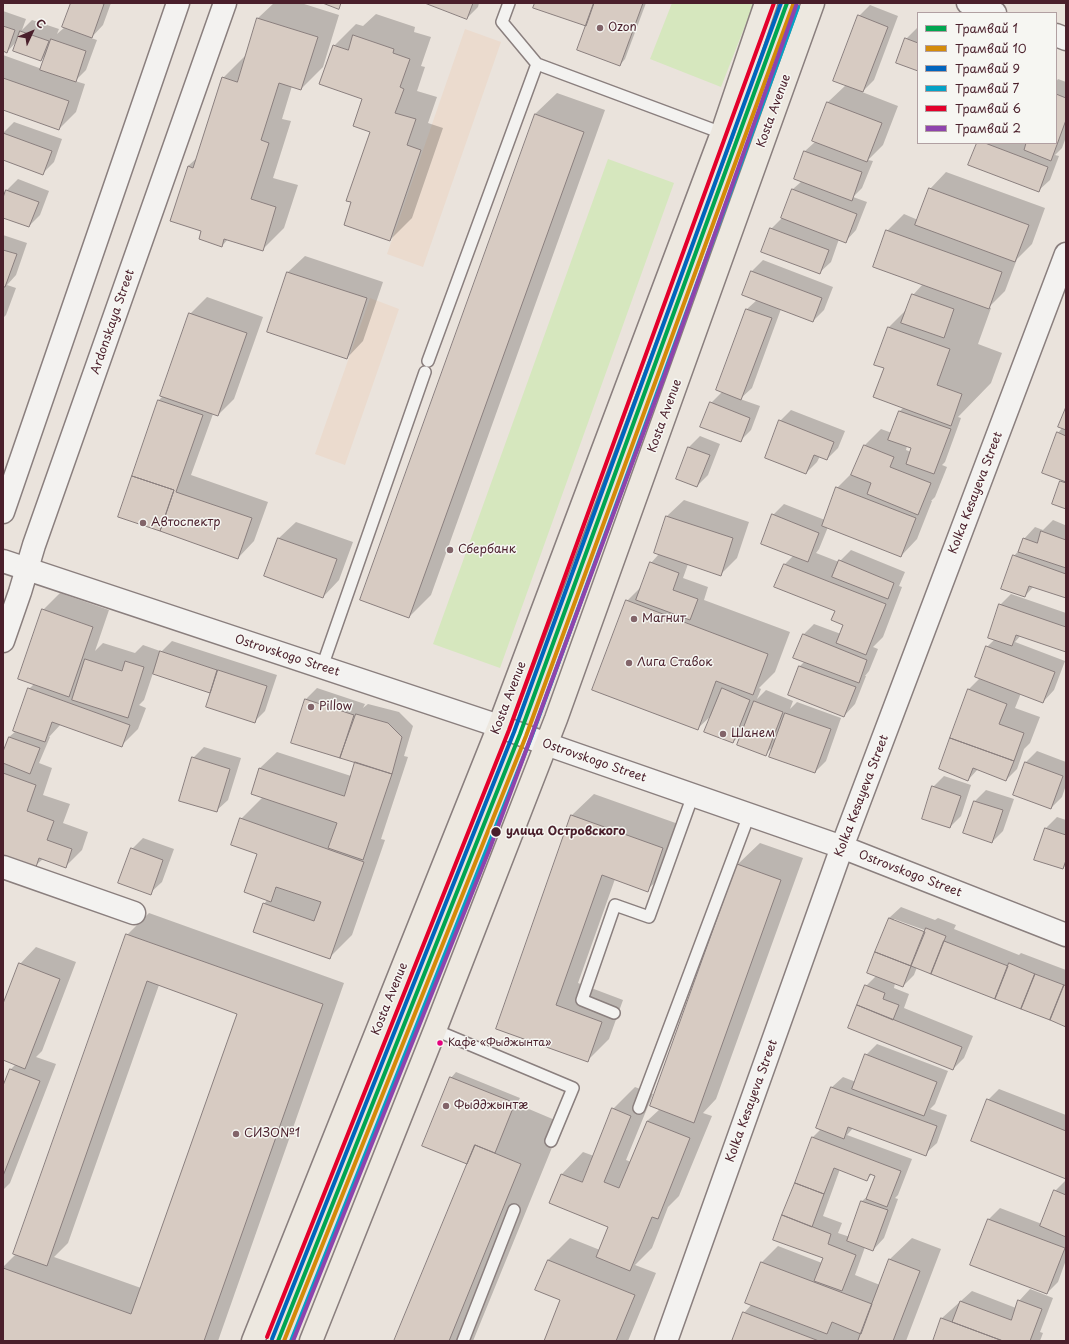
<!DOCTYPE html>
<html>
<head>
<meta charset="utf-8">
<style>
  body { margin:0 }
  #map { position:relative; width:1069px; height:1344px; overflow:hidden; background:#eae3dc; font-family:"Playpen Sans",sans-serif }
  canvas { display:block }
  .frame { position:absolute; inset:0; border:4px solid #4a1f2b; pointer-events:none }
  .legend { position:absolute; left:917px; top:12px; width:140px; height:132px; box-sizing:border-box; background:#f6f6f2; border:1px solid #b1a0a2; margin:0; padding:5px 7px; list-style:none; font-size:12px; color:#4a1f2b }
  .legend li { display:flex; align-items:center; gap:8px; height:20px }
  .legend b { width:20px; border:1px solid #b1a0a2 }
  .north { position:absolute; left:12px; top:12px; width:40px; height:40px; -webkit-text-stroke:3px #f6f6f2; paint-order:stroke; rotate:46deg; font-size:11px; font-weight:700; line-height:16px; text-align:center; color:#4a1f2b }
  .north::after { content:''; display:block; margin:auto; width:14px; height:18px; background:#4a1f2b; clip-path:polygon(50% 0,100% 100%,50% 72%,0 100%) }
</style>
</head>
<body>
<div id="map">
<canvas width="1069" height="1344"></canvas>
<div class="frame"></div>
<ul class="legend">
<li><b style="height:5px;background:#00a651"></b>Трамвай 1</li>
<li><b style="height:5px;background:#d48b09"></b>Трамвай 10</li>
<li><b style="height:5px;background:#0065bd"></b>Трамвай 9</li>
<li><b style="height:5px;background:#04a2c6"></b>Трамвай 7</li>
<li><b style="height:5px;background:#e4002b"></b>Трамвай 6</li>
<li><b style="height:5px;background:#8e44ad"></b>Трамвай 2</li>
</ul>
<div class="north">С</div>
</div>
<script>
const c = document.querySelector('canvas').getContext('2d');
c.lineJoin = 'round';
function paint(path, color) {
  c.fillStyle = color;
  c.fill(path, 'evenodd');
}
function strokePath(path, color, width, dash) {
  c.strokeStyle = color;
  c.lineWidth = width;
  c.lineCap = dash ? 'butt' : 'round';
  c.setLineDash(dash || []);
  c.stroke(path);
}
function drawText(font, color, halo, rows, align = 'center') {
  c.font = font + ' "Playpen Sans",sans-serif';
  c.lineWidth = 3;
  c.setLineDash([]);
  c.textBaseline = 'middle';
  c.strokeStyle = halo;
  c.fillStyle = color;
  for (const [text, x, y, turn = 0] of rows) {
    c.save();
    c.translate(x, y);
    c.rotate((+turn || 0) * Math.PI / 180);
    c.textAlign = isNaN(turn) ? turn : align;
    if (halo) c.strokeText(text, 0, 0);
    c.fillText(text, 0, 0);
    c.restore();
  }
}
paint(new Path2D(`
  M 465,29 L 501,42 L 423,267 L 387,254 Z
  M 370,298 L 399,309 L 345,465 L 315,454 Z`), '#ebdbce');
paint(new Path2D(`
  M 672,3 L 754,3 L 721,87 L 650,59 Z
  M 608,159 L 674,183 L 500,668 L 433,644 Z`), '#d6e7be');
paint(new Path2D(`
  M 72,3 L 111,3 L 103,25 L 91,38 L 97,40 L 86,70 L 75,81 L 85,84 L 76,112 L 59,129 L 3,109 L 3,55 L 42,69 L 47,54 L 41,60 L 17,41 L 7,52 L 3,50 L 3,11 L 26,19 L 22,30 L 32,20 L 59,29 L 57,34 L 65,27 Z
  M 274,3 L 301,3 L 339,15 L 323,67 L 301,89 L 292,86 L 282,119 L 291,121 L 273,178 L 298,185 L 284,228 L 262,250 L 228,239 L 222,246 L 203,231 L 188,166 L 198,157 L 223,78 L 245,56 L 246,56 L 258,18 Z
  M 428,3 L 479,3 L 478,7 L 467,18 Z
  M 536,3 L 646,3 L 625,59 L 620,65 L 587,26 Z
  M 870,5 L 898,16 L 874,80 L 862,92 L 898,106 L 883,145 L 868,160 L 873,161 L 862,188 L 853,197 L 867,202 L 856,230 L 845,242 L 839,239 L 831,262 L 819,273 L 771,229 L 782,218 L 793,189 L 802,181 L 795,178 L 805,151 L 815,142 L 828,102 L 846,85 L 859,16 Z
  M 376,14 L 415,27 L 414,32 L 431,37 L 421,66 L 425,67 L 417,91 L 437,97 L 428,123 L 443,128 L 412,218 L 390,240 L 371,131 L 363,99 L 334,46 L 356,24 L 363,26 Z
  M 917,28 L 918,28 L 918,70 L 906,39 Z
  M 1058,79 L 1066,82 L 1066,137 L 1062,148 L 1055,155 L 1059,156 L 1050,180 L 1038,191 L 978,143 L 1056,143 L 1056,82 Z
  M 557,93 L 605,110 L 431,595 L 409,617 L 535,114 Z
  M 14,122 L 62,139 L 54,162 L 43,173 L 3,159 L 3,133 Z
  M 946,172 L 1045,208 L 1032,244 L 1017,259 L 1005,291 L 989,307 L 991,308 L 978,344 L 1002,353 L 991,383 L 958,417 L 961,418 L 945,462 L 942,465 L 947,467 L 935,497 L 931,501 L 932,501 L 917,539 L 901,556 L 828,527 L 819,549 L 816,553 L 839,562 L 851,550 L 905,572 L 899,586 L 902,587 L 883,637 L 873,647 L 878,649 L 869,671 L 865,676 L 866,676 L 855,704 L 844,716 L 789,694 L 800,666 L 805,661 L 803,635 L 814,624 L 841,634 L 845,624 L 836,610 L 776,587 L 785,564 L 794,555 L 773,515 L 784,504 L 825,520 L 837,488 L 854,471 L 865,445 L 881,429 L 892,433 L 900,411 L 904,407 L 886,368 L 876,364 L 889,327 L 908,308 L 913,295 L 923,284 L 887,231 L 904,214 L 918,220 L 930,189 ZM 907,446 L 913,448 L 911,452 L 906,450 Z
  M 18,179 L 49,191 L 40,215 L 29,226 L 3,217 L 3,201 L 7,190 Z
  M 3,235 L 27,243 L 16,275 L 7,285 L 16,288 L 6,315 L 3,318 Z
  M 305,256 L 383,282 L 363,341 L 347,358 L 288,272 Z
  M 763,260 L 833,287 L 824,310 L 813,321 L 781,309 L 752,388 L 740,399 L 760,406 L 751,430 L 740,441 L 711,403 L 722,392 L 717,390 L 747,309 L 757,300 L 752,271 Z
  M 207,297 L 263,317 L 234,399 L 218,415 L 213,414 L 191,475 L 268,502 L 254,541 L 238,558 L 119,516 L 159,400 L 163,396 L 190,314 Z
  M 791,410 L 845,431 L 838,448 L 827,459 L 820,456 L 817,462 L 806,473 L 780,421 Z
  M 1066,410 L 1066,508 L 1061,482 L 1063,480 L 1058,433 L 1062,428 Z
  M 700,436 L 720,444 L 708,475 L 697,486 L 677,478 L 689,447 Z
  M 684,500 L 749,522 L 737,558 L 721,574 L 688,564 L 683,578 L 708,587 L 704,600 L 790,632 L 775,672 L 759,688 L 761,689 L 757,699 L 766,690 L 793,701 L 790,709 L 797,702 L 841,718 L 826,761 L 815,772 L 774,746 L 765,754 L 742,733 L 733,742 L 713,714 L 697,729 L 627,601 L 643,585 L 651,563 L 659,554 L 667,516 Z
  M 1053,520 L 1065,525 L 1066,522 L 1066,597 L 1034,586 L 1025,596 L 1014,556 L 1020,549 L 1024,539 L 1035,527 L 1043,530 Z
  M 296,522 L 353,542 L 339,580 L 323,597 L 279,538 Z
  M 60,593 L 109,610 L 95,651 L 103,643 L 135,653 L 143,645 L 160,651 L 159,654 L 172,641 L 277,675 L 265,711 L 254,722 L 211,692 L 153,673 L 144,700 L 139,705 L 146,708 L 138,729 L 121,746 L 61,724 L 49,737 L 50,737 L 39,763 L 52,768 L 43,795 L 70,804 L 63,823 L 88,832 L 82,850 L 65,867 L 43,859 L 36,865 L 3,854 L 3,754 L 9,737 L 16,731 L 29,689 L 34,684 L 43,610 Z
  M 1011,594 L 1066,613 L 1066,651 L 1021,635 L 1015,642 L 1065,661 L 1054,690 L 1043,702 L 1021,693 L 1015,708 L 1040,717 L 1030,743 L 1024,749 L 1017,769 L 1006,780 L 978,769 L 968,780 L 968,690 L 980,678 L 987,647 L 995,639 L 1000,605 Z
  M 317,688 L 365,704 L 363,708 L 368,704 L 399,712 L 413,726 L 404,756 L 408,757 L 381,839 L 385,840 L 352,935 L 330,957 L 264,904 L 268,899 L 258,853 L 241,819 L 263,797 L 252,794 L 260,768 L 277,752 L 351,776 L 356,762 L 292,742 L 306,699 Z
  M 204,747 L 241,758 L 228,800 L 216,811 L 193,758 Z
  M 1037,751 L 1066,762 L 1066,785 L 1062,797 L 1051,808 L 1026,762 Z
  M 944,776 L 971,785 L 961,816 L 950,827 L 933,787 Z
  M 986,790 L 1014,799 L 1003,831 L 992,842 L 965,833 L 975,801 Z
  M 594,794 L 684,826 L 669,869 L 647,890 L 615,879 L 578,983 L 623,1000 L 609,1039 L 587,1061 L 497,1029 L 572,815 Z
  M 1057,817 L 1066,820 L 1066,865 L 1063,868 L 1036,859 L 1046,828 Z
  M 143,838 L 174,849 L 162,882 L 150,893 L 132,849 Z
  M 760,843 L 803,858 L 716,1099 L 703,1113 L 712,1116 L 679,1196 L 668,1207 L 652,1248 L 635,1265 L 656,1273 L 628,1341 L 545,1341 L 562,1300 L 548,1260 L 570,1238 L 600,1250 L 609,1227 L 562,1174 L 583,1152 L 594,1156 L 613,1109 L 635,1087 L 653,1094 L 626,1160 L 631,1162 L 647,1121 L 660,1109 L 738,864 Z
  M 901,907 L 935,920 L 938,918 L 956,925 L 954,929 L 1019,955 L 1021,953 L 1066,970 L 1066,1026 L 917,967 L 914,975 L 903,986 L 895,983 L 894,988 L 909,994 L 904,1008 L 973,1036 L 964,1058 L 953,1069 L 849,1028 L 866,986 L 876,976 L 889,918 ZM 894,919 L 930,932 L 929,934 L 894,921 Z
  M 149,913 L 344,983 L 218,1341 L 3,1341 L 3,1267 L 16,1254 L 127,935 ZM 159,985 L 239,1013 L 141,1288 L 54,1257 L 68,1243 Z
  M 36,947 L 76,962 L 42,1051 L 36,1057 L 56,1064 L 10,1183 L 3,1190 L 3,1089 L 10,1070 L 16,1064 L 3,1059 L 3,1007 L 20,964 Z
  M 877,1044 L 948,1071 L 935,1104 L 930,1109 L 947,1115 L 937,1143 L 925,1154 L 853,1128 L 847,1135 L 912,1159 L 898,1195 L 895,1198 L 898,1199 L 884,1238 L 873,1250 L 865,1247 L 855,1275 L 880,1285 L 890,1259 L 912,1238 L 941,1249 L 906,1341 L 733,1341 L 744,1313 L 752,1304 L 761,1263 L 778,1246 L 822,1263 L 824,1258 L 774,1239 L 813,1137 L 821,1129 L 831,1088 L 843,1077 L 856,1082 L 866,1055 ZM 840,1169 L 867,1179 L 872,1174 L 876,1176 L 868,1196 L 862,1201 L 850,1237 L 838,1233 L 842,1223 L 823,1216 Z
  M 456,1072 L 520,1098 L 517,1104 L 562,1123 L 473,1341 L 396,1341 L 468,1164 L 424,1146 L 451,1078 Z
  M 999,1089 L 1066,1115 L 1066,1178 L 988,1100 Z
  M 1066,1180 L 1066,1260 L 1058,1282 L 1047,1293 L 989,1219 L 1000,1208 L 1042,1224 L 1055,1191 Z
  M 1030,1289 L 1053,1298 L 1040,1332 L 1043,1333 L 1040,1341 L 934,1341 L 942,1318 L 972,1291 L 1016,1308 L 1019,1301 Z`), '#0003');
const building = new Path2D(`
  M 71,3 L 100,3 L 104,4 L 92,38 L 62,27 Z
  M 323,3 L 341,3 L 339,9 Z
  M 425,3 L 473,3 L 467,19 Z
  M 535,3 L 594,3 L 586,26 L 533,8 Z
  M 594,3 L 643,3 L 620,66 L 577,50 Z
  M 858,15 L 888,27 L 863,92 L 833,81 Z
  M 257,18 L 318,37 L 301,90 L 279,83 L 261,140 L 269,143 L 251,199 L 276,207 L 263,251 L 224,239 L 222,247 L 199,239 L 201,231 L 170,221 L 188,166 L 193,168 L 222,77 L 237,82 Z
  M 3,26 L 15,30 L 7,53 L 3,51 Z
  M 20,31 L 49,41 L 41,61 L 13,51 Z
  M 353,35 L 394,49 L 393,53 L 410,59 L 400,87 L 404,89 L 395,113 L 416,119 L 407,145 L 421,150 L 390,241 L 344,225 L 351,202 L 346,201 L 370,132 L 353,126 L 362,99 L 319,84 L 333,45 L 348,50 Z
  M 905,38 L 918,43 L 918,71 L 896,63 Z
  M 51,39 L 86,51 L 76,82 L 40,70 Z
  M 3,78 L 69,101 L 59,130 L 3,110 Z
  M 1056,94 L 1066,98 L 1066,120 L 1051,161 L 1024,150 L 1026,143 L 1056,143 Z
  M 827,102 L 882,123 L 867,162 L 812,141 Z
  M 535,114 L 584,132 L 409,618 L 360,600 Z
  M 3,133 L 52,151 L 43,175 L 3,160 Z
  M 977,143 L 985,143 L 1048,167 L 1039,192 L 968,165 Z
  M 804,151 L 862,172 L 852,201 L 794,179 Z
  M 929,188 L 1029,225 L 1015,262 L 915,225 Z
  M 792,189 L 857,214 L 846,243 L 781,218 Z
  M 6,190 L 39,202 L 29,227 L 3,218 L 3,198 Z
  M 770,228 L 829,250 L 820,274 L 761,252 Z
  M 886,230 L 1002,272 L 989,309 L 873,267 Z
  M 3,250 L 17,254 L 5,287 L 3,287 Z
  M 751,271 L 822,298 L 813,322 L 742,295 Z
  M 287,272 L 367,298 L 347,359 L 267,332 Z
  M 912,294 L 954,309 L 944,338 L 901,323 Z
  M 746,309 L 772,318 L 741,400 L 716,390 Z
  M 189,313 L 247,333 L 218,416 L 160,396 Z
  M 888,327 L 950,349 L 937,385 L 962,394 L 951,426 L 873,397 L 884,368 L 874,365 Z
  M 158,400 L 203,415 L 176,492 L 252,518 L 238,559 L 160,531 L 174,490 L 132,476 Z
  M 710,402 L 750,418 L 741,442 L 700,427 Z
  M 1066,407 L 1066,430 L 1058,427 Z
  M 899,411 L 951,429 L 934,474 L 906,464 L 911,448 L 888,440 Z
  M 779,420 L 834,442 L 827,460 L 814,455 L 806,474 L 765,458 Z
  M 1057,432 L 1066,436 L 1066,482 L 1042,473 Z
  M 864,445 L 894,457 L 890,467 L 931,483 L 918,515 L 867,494 L 871,483 L 851,475 Z
  M 688,447 L 710,455 L 697,487 L 676,479 Z
  M 132,476 L 174,490 L 160,531 L 118,517 Z
  M 1060,481 L 1066,483 L 1066,509 L 1052,504 Z
  M 836,487 L 916,518 L 901,557 L 822,526 Z
  M 772,514 L 819,533 L 808,562 L 761,544 Z
  M 666,516 L 733,538 L 721,576 L 654,553 Z
  M 1041,531 L 1066,540 L 1066,568 L 1018,552 L 1023,538 L 1037,543 Z
  M 278,538 L 337,559 L 323,598 L 264,576 Z
  M 1013,555 L 1066,574 L 1066,598 L 1029,586 L 1025,597 L 1001,589 Z
  M 839,560 L 894,583 L 888,599 L 832,577 Z
  M 650,562 L 679,573 L 673,590 L 698,599 L 690,620 L 636,600 Z
  M 784,564 L 886,604 L 866,655 L 836,643 L 843,625 L 831,620 L 835,611 L 774,587 Z
  M 626,600 L 768,654 L 753,695 L 716,681 L 698,730 L 592,690 Z
  M 999,604 L 1066,627 L 1066,652 L 1016,635 L 1012,646 L 988,638 Z
  M 42,609 L 93,627 L 69,697 L 18,679 Z
  M 803,634 L 867,660 L 859,683 L 793,658 Z
  M 986,646 L 1055,672 L 1043,703 L 975,677 Z
  M 160,651 L 217,670 L 210,693 L 153,674 Z
  M 85,659 L 122,671 L 125,661 L 144,667 L 128,718 L 72,700 Z
  M 799,666 L 856,687 L 844,717 L 788,695 Z
  M 218,670 L 267,686 L 255,723 L 206,707 Z
  M 28,688 L 130,725 L 122,747 L 52,722 L 45,742 L 13,731 Z
  M 722,688 L 750,700 L 733,743 L 704,732 Z
  M 968,689 L 1007,704 L 999,724 L 1024,733 L 1014,761 L 950,738 Z
  M 305,699 L 354,715 L 340,758 L 291,743 Z
  M 754,701 L 783,712 L 766,756 L 737,745 Z
  M 785,713 L 831,729 L 815,773 L 769,757 Z
  M 356,714 L 388,723 L 402,737 L 392,774 L 340,758 Z
  M 9,737 L 40,748 L 30,774 L 3,763 L 3,752 Z
  M 950,738 L 1014,761 L 1006,781 L 973,768 L 968,781 L 939,769 Z
  M 192,757 L 230,769 L 217,812 L 179,801 Z
  M 355,762 L 392,774 L 363,860 L 328,848 L 337,823 L 251,794 L 259,768 L 344,796 Z
  M 1025,762 L 1063,776 L 1051,809 L 1013,795 Z
  M 3,773 L 36,785 L 27,811 L 54,821 L 47,840 L 72,849 L 66,868 L 39,858 L 36,867 L 3,855 Z
  M 932,786 L 961,796 L 950,828 L 922,819 Z
  M 974,801 L 1003,810 L 992,843 L 963,833 Z
  M 571,815 L 663,848 L 648,892 L 602,875 L 556,1005 L 602,1022 L 588,1062 L 496,1029 Z
  M 240,818 L 364,862 L 330,959 L 253,932 L 263,903 L 314,921 L 321,902 L 276,887 L 271,902 L 244,892 L 257,854 L 231,845 Z
  M 1045,828 L 1066,835 L 1066,860 L 1063,869 L 1034,860 Z
  M 131,848 L 163,860 L 151,895 L 118,883 Z
  M 737,864 L 781,880 L 694,1123 L 650,1106 Z
  M 889,918 L 925,932 L 911,966 L 875,952 Z
  M 926,928 L 946,936 L 931,974 L 911,966 Z
  M 126,934 L 323,1004 L 204,1341 L 3,1341 L 3,1268 L 131,1314 L 237,1014 L 147,981 L 47,1266 L 13,1254 Z
  M 944,941 L 1008,966 L 995,999 L 931,974 Z
  M 875,952 L 911,966 L 903,987 L 867,973 Z
  M 19,963 L 60,979 L 25,1069 L 3,1060 L 3,1004 Z
  M 1009,963 L 1035,974 L 1021,1009 L 995,999 Z
  M 1035,974 L 1064,985 L 1050,1020 L 1021,1009 Z
  M 865,985 L 885,993 L 883,999 L 899,1005 L 893,1020 L 857,1005 Z
  M 1064,985 L 1066,986 L 1066,1027 L 1050,1020 Z
  M 857,1005 L 962,1047 L 953,1070 L 848,1028 Z
  M 865,1054 L 937,1082 L 924,1116 L 852,1089 Z
  M 10,1069 L 40,1081 L 3,1176 L 3,1086 Z
  M 450,1077 L 515,1103 L 495,1153 L 475,1145 L 467,1164 L 422,1146 Z
  M 831,1087 L 937,1126 L 926,1156 L 848,1127 L 844,1139 L 816,1128 Z
  M 987,1099 L 1066,1131 L 1066,1179 L 971,1141 Z
  M 612,1108 L 631,1116 L 604,1182 L 619,1188 L 647,1121 L 690,1138 L 658,1219 L 652,1217 L 630,1271 L 596,1257 L 608,1227 L 549,1203 L 561,1174 L 582,1182 Z
  M 812,1137 L 901,1171 L 887,1207 L 866,1199 L 875,1176 L 870,1174 L 867,1181 L 834,1168 L 824,1194 L 795,1183 Z
  M 475,1145 L 521,1164 L 449,1341 L 394,1341 Z
  M 795,1183 L 824,1194 L 812,1227 L 782,1215 Z
  M 1054,1190 L 1066,1195 L 1066,1237 L 1040,1226 Z
  M 861,1201 L 888,1210 L 873,1251 L 847,1241 Z
  M 782,1215 L 831,1234 L 828,1244 L 856,1255 L 842,1291 L 814,1281 L 823,1258 L 773,1240 Z
  M 988,1219 L 1065,1248 L 1047,1294 L 970,1265 Z
  M 889,1259 L 920,1271 L 893,1341 L 858,1341 Z
  M 548,1260 L 635,1295 L 616,1341 L 544,1341 L 560,1300 L 535,1290 Z
  M 761,1262 L 872,1304 L 861,1334 L 832,1322 L 827,1334 L 745,1303 Z
  M 1018,1300 L 1042,1309 L 1030,1341 L 1003,1341 L 952,1322 L 960,1301 L 1011,1320 Z
  M 743,1312 L 819,1341 L 732,1341 Z
  M 941,1318 L 952,1322 L 1003,1341 L 933,1341 Z`);
paint(building, '#d7cbc2');
strokePath(building, '#8a7f7e', 1);
const service = new Path2D(`
  M 509,3 L 502,22 L 537,64
  M 428,361 L 537,64 L 722,133
  M 322,667 L 425,372
  M 614,1013 L 582,1000 L 615,905 L 649,917 L 693,795
  M 435,1030 L 573,1088 L 551,1141
  M 639,1108 L 749,815
  M 463,1341 L 514,1210`);
const minor = new Path2D(`
  M 3,561 L 499,726 L 546,744 L 842,847 L 1066,935
  M 3,867 L 134,913
  M 666,1341 L 842,847 L 1066,254`);
const tertiary = new Path2D(`
  M 968,3 L 995,13
  M 1056,35 L 1066,39`);
const secondary = new Path2D(`
  M 3,512 L 178,3
  M 3,641 L 20,592 L 34,545 L 225,3`);
const primary = new Path2D(`
  M 253,1341 L 499,726 L 722,133 L 766,3
  M 311,1341 L 435,1030 L 556,719 L 813,3`);
strokePath(service, '#8a7f7e', 14);
strokePath(minor, '#8a7f7e', 25);
strokePath(tertiary, '#8a7f7e', 25);
strokePath(secondary, '#8a7f7e', 25);
strokePath(primary, '#8a7f7e', 25);
strokePath(service, '#f3f2f0', 11);
strokePath(minor, '#f3f2f0', 22);
strokePath(tertiary, '#f3f2f0', 22);
strokePath(secondary, '#f3f2f0', 22);
strokePath(primary, '#ede8e0', 22);
strokePath(new Path2D(`
  M 278,1341 L 520,734 L 787,3`), '#00a651', 4);
strokePath(new Path2D(`
  M 284,1341 L 526,736 L 793,5`), '#d48b09', 4);
strokePath(new Path2D(`
  M 272,1339 L 514,732 L 781,3`), '#0065bd', 4);
strokePath(new Path2D(`
  M 291,1341 L 531,738 L 798,7`), '#04a2c6', 4);
strokePath(new Path2D(`
  M 267,1337 L 509,730 L 774,3`), '#e4002b', 4);
strokePath(new Path2D(`
  M 293,1341 L 490,848 L 664,377 L 797,3`), '#8e44ad', 4);
for (const [x, y, r, color] of [
  [600,28,4,"#826469"],
  [143,523,4,"#826469"],
  [450,550,4,"#826469"],
  [634,619,4,"#826469"],
  [629,663,4,"#826469"],
  [311,707,4,"#826469"],
  [723,734,4,"#826469"],
  [496,832,5.5,"#4a1f2b"],
  [440,1043,3.5,"#e5007d"],
  [446,1106,4,"#826469"],
  [236,1134,4,"#826469"]
]) {
  const dot = new Path2D();
  dot.arc(x, y, r, 0, 2 * Math.PI);
  c.fillStyle = color;
  c.fill(dot);
  strokePath(dot, '#f6f6f2', 1.5);
}
drawText('11px', '#4a1f2b', '#f6f6f2', [
  ["Кафе «Фыджынта»",448,1043]
], 'left');
drawText('12px', '#4a1f2b', '#f6f6f2', [
  ["Ozon",608,28],
  ["Автоспектр",151,523],
  ["Сбербанк",458,550],
  ["Магнит",642,619],
  ["Лига Ставок",637,663],
  ["Pillow",319,707],
  ["Шанем",731,734],
  ["Фыдджынтӕ",454,1106],
  ["СИЗО№1",244,1134]
], 'left');
drawText('12px', '#4a1f2b', '#f6f6f2', [
  ["Kosta Avenue",774,111,-70],
  ["Ardonskaya Street",113,322,-71],
  ["Kosta Avenue",665,416,-70],
  ["Kolka Kesayeva Street",976,493,-69],
  ["Ostrovskogo Street",287,656,18],
  ["Kosta Avenue",509,698,-69],
  ["Ostrovskogo Street",594,761,19],
  ["Kolka Kesayeva Street",862,796,-69],
  ["Ostrovskogo Street",910,874,21],
  ["Kosta Avenue",390,999,-68],
  ["Kolka Kesayeva Street",752,1101,-70]
]);
drawText('bold 12px', '#4a1f2b', '#f6f6f2', [
  ["улица Островского",506,832]
], 'left');
</script>
</body>
</html>
